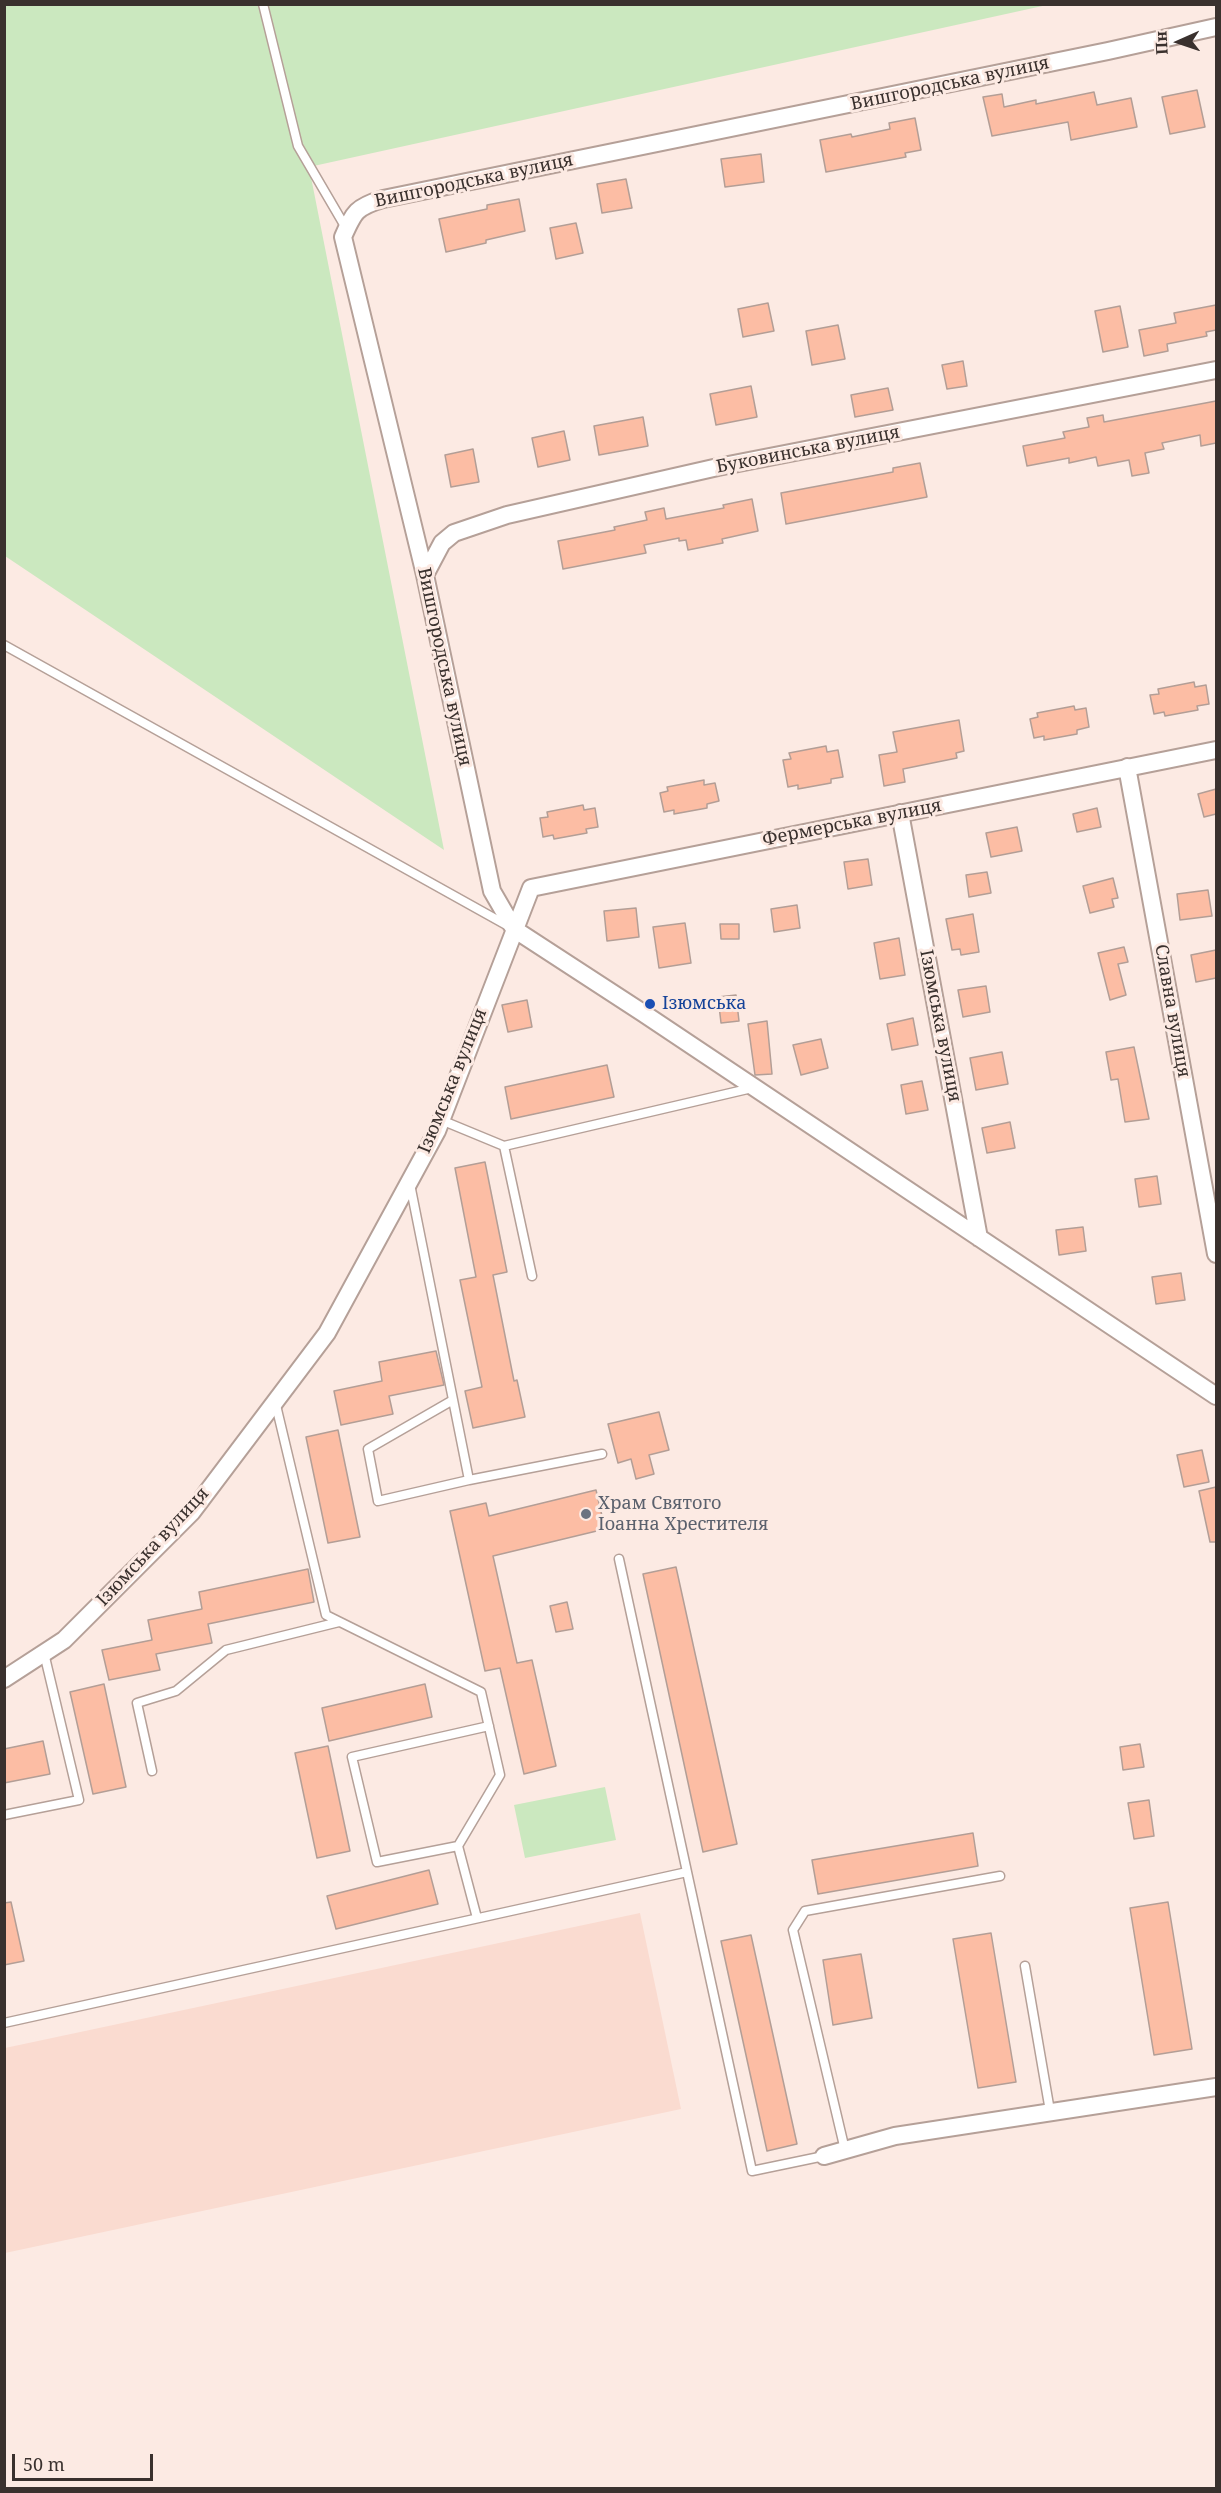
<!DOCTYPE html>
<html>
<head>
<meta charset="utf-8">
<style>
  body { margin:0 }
  #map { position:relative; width:1221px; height:2493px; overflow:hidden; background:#fceae3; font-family:"Noto Serif",serif }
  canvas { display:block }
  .frame { position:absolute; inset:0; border:6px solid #3a312e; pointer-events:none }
  .north { position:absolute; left:1149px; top:12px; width:60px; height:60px; -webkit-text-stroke:4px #fceae3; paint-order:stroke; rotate:267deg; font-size:16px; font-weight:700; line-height:24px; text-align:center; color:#3a312e }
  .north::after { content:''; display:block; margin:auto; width:21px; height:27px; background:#3a312e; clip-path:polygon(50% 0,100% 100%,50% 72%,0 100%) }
  .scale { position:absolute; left:12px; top:2454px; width:141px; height:27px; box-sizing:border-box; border:3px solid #3a312e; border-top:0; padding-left:8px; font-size:18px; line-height:21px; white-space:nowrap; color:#3a312e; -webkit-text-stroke:4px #fceae3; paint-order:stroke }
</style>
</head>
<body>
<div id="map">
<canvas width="1221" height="2493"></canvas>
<div class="frame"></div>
<div class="north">Пн</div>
<div class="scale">50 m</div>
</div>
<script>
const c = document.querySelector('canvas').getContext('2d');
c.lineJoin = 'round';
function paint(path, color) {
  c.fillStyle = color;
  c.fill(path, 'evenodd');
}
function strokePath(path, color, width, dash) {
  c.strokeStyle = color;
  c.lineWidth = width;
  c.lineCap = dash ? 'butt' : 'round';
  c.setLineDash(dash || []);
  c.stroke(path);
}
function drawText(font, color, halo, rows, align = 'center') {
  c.font = font + ' "Noto Serif",serif';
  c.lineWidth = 6;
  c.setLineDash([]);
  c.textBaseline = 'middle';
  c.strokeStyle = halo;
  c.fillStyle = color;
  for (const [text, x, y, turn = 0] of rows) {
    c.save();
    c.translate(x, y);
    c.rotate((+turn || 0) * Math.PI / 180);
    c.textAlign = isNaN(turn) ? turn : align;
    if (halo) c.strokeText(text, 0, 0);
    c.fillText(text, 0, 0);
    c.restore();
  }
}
paint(new Path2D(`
  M 640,1913 L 681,2109 L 5,2253 L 5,2048 Z`), '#fadbd0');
paint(new Path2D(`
  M 4,5 L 1047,5 L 309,167 L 444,850 L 5,556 Z
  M 605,1787 L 616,1840 L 525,1858 L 514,1805 Z`), '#cbe8bf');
const building = new Path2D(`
  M 1197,90 L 1205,127 L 1170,134 L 1162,97 Z
  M 1094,92 L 1097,105 L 1131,98 L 1137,127 L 1071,140 L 1068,122 L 992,136 L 983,97 L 1002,94 L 1004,107 L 1036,100 L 1036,104 Z
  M 915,118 L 921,150 L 905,153 L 906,157 L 826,172 L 820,140 L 851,134 L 852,137 L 890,129 L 889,123 Z
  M 761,154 L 764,182 L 725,187 L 721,159 Z
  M 626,179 L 632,208 L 602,213 L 597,184 Z
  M 519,199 L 525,231 L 486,240 L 486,243 L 446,252 L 439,219 L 487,209 L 487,205 Z
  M 576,223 L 583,253 L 556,259 L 550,228 Z
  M 768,303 L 774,331 L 743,337 L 738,309 Z
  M 1216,305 L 1216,330 L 1206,332 L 1207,336 L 1167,344 L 1168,351 L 1144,356 L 1139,330 L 1176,323 L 1174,313 Z
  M 1120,306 L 1128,347 L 1103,352 L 1095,311 Z
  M 838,325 L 845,359 L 812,365 L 806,331 Z
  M 963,361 L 967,386 L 947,389 L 942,365 Z
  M 751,386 L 757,417 L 716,425 L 710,394 Z
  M 888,388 L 893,410 L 855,417 L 851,395 Z
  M 1216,401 L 1216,443 L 1201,446 L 1200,435 L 1162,443 L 1164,449 L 1145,453 L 1149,473 L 1132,476 L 1129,460 L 1098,466 L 1096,457 L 1069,463 L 1069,458 L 1027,466 L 1023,446 L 1065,438 L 1063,432 L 1089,427 L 1087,418 L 1103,415 L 1104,422 Z
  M 643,417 L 648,446 L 599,455 L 594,426 Z
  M 564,431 L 570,460 L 538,467 L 532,438 Z
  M 473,449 L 479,482 L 451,487 L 445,455 Z
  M 920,463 L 927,497 L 786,524 L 781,493 L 893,472 L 893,468 Z
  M 752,499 L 758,531 L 722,539 L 723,543 L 688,550 L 686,540 L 679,541 L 679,538 L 644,545 L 646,553 L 563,569 L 558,541 L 615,530 L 614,527 L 647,520 L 645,512 L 664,508 L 666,519 L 724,508 L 723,505 Z
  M 1194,682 L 1195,687 L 1206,685 L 1209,704 L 1197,706 L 1198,710 L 1165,716 L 1164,712 L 1154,714 L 1150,695 L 1159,694 L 1158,689 Z
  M 1074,706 L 1075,710 L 1086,708 L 1089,727 L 1077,730 L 1077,734 L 1044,740 L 1044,736 L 1034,738 L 1030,719 L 1038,717 L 1037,713 Z
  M 959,720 L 964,751 L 956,753 L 957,758 L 903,769 L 905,782 L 884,786 L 879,755 L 897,752 L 893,732 Z
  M 826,746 L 827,752 L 838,750 L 843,777 L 831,779 L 831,783 L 798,789 L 798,785 L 788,787 L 783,760 L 791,759 L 789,753 Z
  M 704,780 L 704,785 L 715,783 L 719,801 L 707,804 L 707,808 L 674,814 L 674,810 L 664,812 L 660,793 L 668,791 L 667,787 Z
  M 1216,789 L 1216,814 L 1204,817 L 1198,794 Z
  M 583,805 L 584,810 L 595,808 L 598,827 L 586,829 L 587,833 L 554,839 L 553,835 L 543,837 L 540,818 L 548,817 L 547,812 Z
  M 1097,808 L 1101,827 L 1077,832 L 1073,814 Z
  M 1017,827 L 1022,851 L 991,857 L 986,833 Z
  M 868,859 L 872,885 L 848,889 L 844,862 Z
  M 987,872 L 991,893 L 969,897 L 966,875 Z
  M 1113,878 L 1118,898 L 1112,899 L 1114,907 L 1090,913 L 1083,886 Z
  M 1208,890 L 1212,916 L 1180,920 L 1177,894 Z
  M 797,905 L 800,928 L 774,932 L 771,909 Z
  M 636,908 L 639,937 L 607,941 L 604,911 Z
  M 973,914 L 979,952 L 961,955 L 960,949 L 952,950 L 946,919 Z
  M 685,923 L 691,963 L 659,968 L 653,927 Z
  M 720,924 L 739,924 L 739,939 L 721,939 Z
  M 899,938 L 905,975 L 880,979 L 874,943 Z
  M 1124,947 L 1128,962 L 1118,964 L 1126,995 L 1110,1000 L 1098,953 Z
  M 1216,950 L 1216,978 L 1196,982 L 1191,955 Z
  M 986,986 L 990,1012 L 963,1017 L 958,990 Z
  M 736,995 L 739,1021 L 721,1023 L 718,997 Z
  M 527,1000 L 532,1027 L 508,1032 L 502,1005 Z
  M 913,1018 L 918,1045 L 892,1050 L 887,1024 Z
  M 767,1021 L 772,1074 L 755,1075 L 748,1024 Z
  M 821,1039 L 828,1068 L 801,1075 L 793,1045 Z
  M 1134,1047 L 1149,1119 L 1125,1122 L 1118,1079 L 1111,1080 L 1106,1052 Z
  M 1002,1052 L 1008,1084 L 976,1090 L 970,1058 Z
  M 607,1065 L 614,1097 L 511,1119 L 505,1087 Z
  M 922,1081 L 928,1110 L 906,1114 L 901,1085 Z
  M 1010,1122 L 1015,1148 L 987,1153 L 982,1128 Z
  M 485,1162 L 507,1272 L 493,1275 L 514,1381 L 517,1380 L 525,1417 L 473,1428 L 465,1391 L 482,1387 L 460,1280 L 476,1277 L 455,1168 Z
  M 1157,1176 L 1161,1204 L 1139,1207 L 1135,1179 Z
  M 1083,1227 L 1086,1251 L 1059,1255 L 1056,1230 Z
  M 1181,1273 L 1185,1300 L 1156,1304 L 1152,1277 Z
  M 436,1351 L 444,1385 L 389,1396 L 393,1414 L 341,1425 L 334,1391 L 382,1381 L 379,1362 Z
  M 659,1412 L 669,1450 L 649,1455 L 654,1474 L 636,1479 L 631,1459 L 618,1463 L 608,1424 Z
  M 338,1430 L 360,1537 L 328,1543 L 306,1437 Z
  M 1202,1450 L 1209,1482 L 1184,1487 L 1177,1455 Z
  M 1216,1487 L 1216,1542 L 1210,1542 L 1199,1491 Z
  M 596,1490 L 605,1529 L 493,1556 L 517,1663 L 532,1660 L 556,1766 L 524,1774 L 500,1668 L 485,1671 L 450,1511 L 486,1503 L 489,1516 Z
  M 676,1567 L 737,1844 L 703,1852 L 643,1574 Z
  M 308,1569 L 314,1602 L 208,1624 L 212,1643 L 156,1654 L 160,1670 L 109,1680 L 102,1650 L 152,1640 L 148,1620 L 202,1609 L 199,1592 Z
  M 567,1602 L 573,1629 L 556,1632 L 550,1606 Z
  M 104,1684 L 126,1787 L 93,1794 L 70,1692 Z
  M 425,1684 L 432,1717 L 329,1741 L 322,1708 Z
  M 43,1741 L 50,1774 L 4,1783 L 4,1749 Z
  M 1140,1744 L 1144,1767 L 1123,1770 L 1120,1747 Z
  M 328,1746 L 350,1851 L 317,1858 L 295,1753 Z
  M 1149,1800 L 1154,1836 L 1134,1839 L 1128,1803 Z
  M 973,1833 L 978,1866 L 818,1894 L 812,1860 Z
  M 429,1870 L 438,1904 L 336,1929 L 327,1896 Z
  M 11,1902 L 24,1961 L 4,1965 L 4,1903 Z
  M 1168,1902 L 1192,2049 L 1154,2055 L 1130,1908 Z
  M 991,1933 L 1016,2082 L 978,2088 L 953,1939 Z
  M 751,1935 L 797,2144 L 767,2151 L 721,1941 Z
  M 861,1954 L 872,2018 L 833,2025 L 823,1960 Z`);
paint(building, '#fcbda4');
strokePath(building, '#b39e96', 1.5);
const lane = new Path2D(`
  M 263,4 L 298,146 L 346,228
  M 4,645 L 510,927
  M 441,1120 L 504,1146
  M 410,1184 L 469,1480 L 378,1501 L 368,1449 L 453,1400
  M 532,1276 L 504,1146 L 752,1088
  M 275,1401 L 326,1615 L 481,1692 L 500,1775 L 458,1846 L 477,1918
  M 469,1480 L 602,1454
  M 619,1559 L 752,2171 L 824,2156
  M 152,1771 L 137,1703 L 176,1691 L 226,1650 L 339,1622
  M 4,1815 L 79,1800 L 44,1653
  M 458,1846 L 377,1862 L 352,1757 L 489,1726
  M 1025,1966 L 1050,2111
  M 4,2023 L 687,1872
  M 845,2150 L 793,1930 L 805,1911 L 1000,1876`);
const street = new Path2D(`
  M 1216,27 L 1108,51 L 383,199 C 356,207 354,212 343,237 L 425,575 L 492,891 L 514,929 L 643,1013 L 1216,1396
  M 425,575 L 442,543 L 454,533 L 507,515 L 718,467 L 1216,370
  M 1127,767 L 1216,1254
  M 900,813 L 979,1238
  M 4,1679 L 64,1640 L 192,1512 L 327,1333 L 437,1131 L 531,888 L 1216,750
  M 824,2156 L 895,2136 L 1216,2087`);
strokePath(lane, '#b5a098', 11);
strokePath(street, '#b5a098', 20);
strokePath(lane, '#fff', 8);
strokePath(street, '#fff', 16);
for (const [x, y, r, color] of [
  [650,1004,6,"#1a4fb4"],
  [586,1514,6,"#6b7280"]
]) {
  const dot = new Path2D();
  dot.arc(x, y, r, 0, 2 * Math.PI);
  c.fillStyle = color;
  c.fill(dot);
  strokePath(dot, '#fceae3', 2);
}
drawText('18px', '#3a312e', '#fceae3', [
  ["Вишгородська вулиця",950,84,-12],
  ["Вишгородська вулиця",474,181,-12],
  ["Буковинська вулиця",808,450,-11],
  ["Вишгородська вулиця",444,667,78],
  ["Фермерська вулиця",852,823,-11],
  ["Славна вулиця",1172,1011,80],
  ["Ізюмська вулиця",940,1026,79],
  ["Ізюмська вулиця",453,1081,-68],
  ["Ізюмська вулиця",153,1547,-47]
]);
drawText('18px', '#164399', '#fceae3', [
  ["Ізюмська",662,1004]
], 'left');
drawText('18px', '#5b616d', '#fceae3', [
  ["Храм Святого",598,1504],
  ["Іоанна Хрестителя",598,1525]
], 'left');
</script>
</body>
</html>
